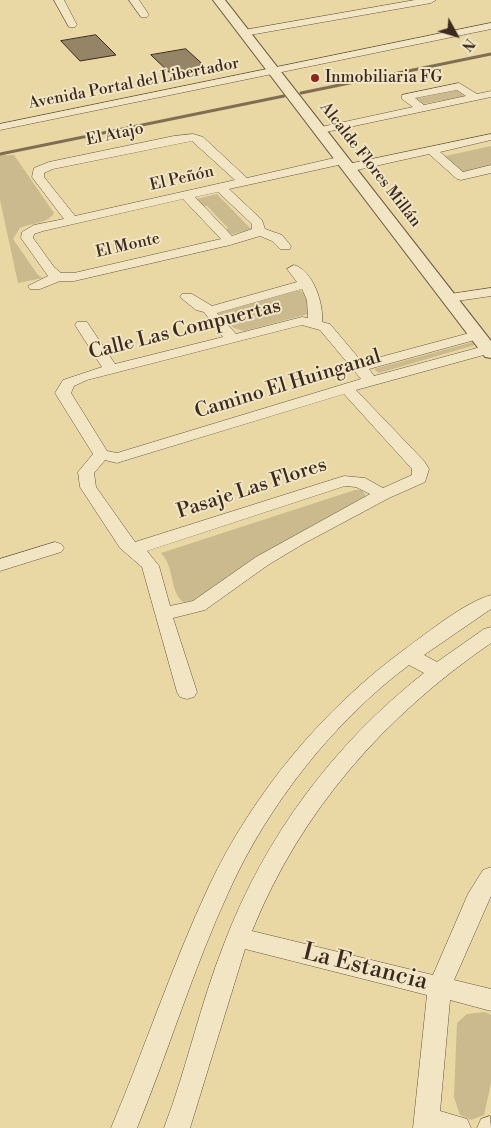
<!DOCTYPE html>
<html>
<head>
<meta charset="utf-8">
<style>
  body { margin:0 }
  #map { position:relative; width:491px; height:1128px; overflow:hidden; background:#e9d7a4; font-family:"Libre Bodoni",serif }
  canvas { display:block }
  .north { position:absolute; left:431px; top:10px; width:50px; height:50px; -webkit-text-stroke:4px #f1e5c4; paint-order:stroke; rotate:129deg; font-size:14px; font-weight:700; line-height:20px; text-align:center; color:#3a2a20 }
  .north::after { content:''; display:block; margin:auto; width:18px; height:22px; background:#3a2a20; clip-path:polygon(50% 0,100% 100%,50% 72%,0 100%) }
</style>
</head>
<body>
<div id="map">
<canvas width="491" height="1128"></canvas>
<div class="north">N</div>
</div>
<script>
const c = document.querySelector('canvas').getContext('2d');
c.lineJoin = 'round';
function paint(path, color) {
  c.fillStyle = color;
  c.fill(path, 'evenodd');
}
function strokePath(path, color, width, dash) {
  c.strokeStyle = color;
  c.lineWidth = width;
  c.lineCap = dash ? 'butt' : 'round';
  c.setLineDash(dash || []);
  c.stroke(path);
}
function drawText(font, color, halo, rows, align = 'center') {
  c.font = font + ' "Libre Bodoni",serif';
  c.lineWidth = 4;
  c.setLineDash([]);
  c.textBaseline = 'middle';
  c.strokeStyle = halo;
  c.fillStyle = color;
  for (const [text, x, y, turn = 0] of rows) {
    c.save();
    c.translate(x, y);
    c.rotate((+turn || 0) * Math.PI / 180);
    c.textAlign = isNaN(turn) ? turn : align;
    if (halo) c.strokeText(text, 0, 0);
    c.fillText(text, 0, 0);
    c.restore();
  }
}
paint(new Path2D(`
  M 455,89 L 465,96 L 423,104 L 413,97 Z
  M 491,146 L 491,167 L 462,174 L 441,157 Z
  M 0,155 L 14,155 L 54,213 C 48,224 30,223 20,228 L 13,239 L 38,275 L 43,278 L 18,283 L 0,200 Z
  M 217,194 L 251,229 L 230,235 L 226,230 L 228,228 L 207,206 L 203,206 L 196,199 Z
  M 300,290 C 307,296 309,305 308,314 L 244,331 L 234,328 L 218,314 L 225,309 Z
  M 473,342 L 475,345 L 379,373 L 374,369 Z
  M 355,490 L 362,490 L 366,496 L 251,561 L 193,601 L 183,602 C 169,590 175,567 161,553 Z
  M 485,1012 L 491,1015 L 491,1083 L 484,1115 L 471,1120 L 460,1115 L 454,1097 L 457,1023 L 467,1014 Z`), '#cbba8e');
strokePath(new Path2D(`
  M 301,93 L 491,54
  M 0,154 L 284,96`), '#806e54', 3);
const building = new Path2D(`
  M 96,35 L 116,55 L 80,61 L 61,41 Z
  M 186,49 L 209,70 L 173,76 L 151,55 Z`);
paint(building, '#958465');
strokePath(building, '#3a2a20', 1);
const minor = new Path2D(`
  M 54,0 L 64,0 L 77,25 L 75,27 L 69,27 Z
  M 129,0 L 139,0 L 149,15 L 147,17 L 141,17 Z
  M 415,0 L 436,0 L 431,3 L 244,36 L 239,33 L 244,30 Z
  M 491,23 L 491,29 L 0,130 L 0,124 Z
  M 459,83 L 477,94 L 491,91 L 491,97 L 321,133 L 315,130 L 321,127 L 413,107 L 402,99 L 402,95 ZM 457,90 L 466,96 L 424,105 L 415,98 Z
  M 193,134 L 203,137 L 247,178 L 343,156 L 349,160 L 343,164 L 229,189 L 262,220 L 265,229 L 282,235 L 291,246 L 290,249 L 280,249 L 272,241 L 260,236 L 230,245 L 74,281 L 60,281 L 40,289 L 30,289 L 28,286 L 48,276 L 21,238 L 22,232 L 34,225 L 64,219 L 32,177 L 34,168 L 49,162 L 174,136 ZM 192,141 L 235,180 L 75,216 L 44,177 L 44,173 L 53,169 ZM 218,192 L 252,224 L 252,229 L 232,236 L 195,197 ZM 183,199 L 221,239 L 74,273 L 61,273 L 54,267 L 33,238 L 34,234 L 43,231 Z
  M 491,134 L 491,140 L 440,152 L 463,172 L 491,165 L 491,173 L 461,180 L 457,179 L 429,154 L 348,172 L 342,168 L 348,164 Z
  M 294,265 C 313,270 324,304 322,322 L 330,324 L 362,362 L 477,331 L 484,335 L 482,338 L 369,369 L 374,376 L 488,345 L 491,345 L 491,353 L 356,390 L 424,461 L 429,469 L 425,482 L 389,498 L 303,544 L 268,565 L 205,610 L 173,618 L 197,692 L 194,697 L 187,699 L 180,697 L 177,692 L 142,567 L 120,548 L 80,487 L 78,472 L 93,454 L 55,393 L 63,380 L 102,367 L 75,325 L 77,322 L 87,322 L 115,364 L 223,337 L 204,312 L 196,310 L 180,297 L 182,294 L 192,294 L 212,306 L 297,282 L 287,269 ZM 302,289 L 307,300 L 308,318 L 302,317 L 236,334 L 217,313 ZM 302,325 L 320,330 L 361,379 L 117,453 L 107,451 L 71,393 L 74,386 L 87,380 ZM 344,394 L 412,469 L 412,475 L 383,488 L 365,478 L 344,476 L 135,542 L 96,487 L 94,473 L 105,460 L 117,463 L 123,461 ZM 345,486 L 356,487 L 370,494 L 256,557 L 193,601 L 170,606 L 159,566 L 147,551 Z
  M 491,288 L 491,296 L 450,302 L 443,298 L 450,294 Z
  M 55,542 L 61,544 L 64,548 L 61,552 L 0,571 L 0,559 Z
  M 491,595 L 491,609 L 424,655 L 437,662 L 484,629 L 491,627 L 491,643 C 385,716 301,810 252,931 L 433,975 L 468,894 L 483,870 L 491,867 L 491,896 L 454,980 L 491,989 L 491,1011 L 450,1000 L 440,1111 L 467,1119 L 471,1128 L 413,1128 L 427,995 L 245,949 L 190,1128 L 164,1128 C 187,1068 200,1004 224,944 C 265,836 334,744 424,673 L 409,665 C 333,722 268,805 229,891 C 193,969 169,1050 137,1128 L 111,1128 C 145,1048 172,965 209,886 C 253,793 323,709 405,649 C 427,633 465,602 491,595 Z
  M 490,1116 L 491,1128 L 477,1128 L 481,1119 Z`);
const tertiary = new Path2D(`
  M 213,0 L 225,0 L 491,341 L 491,358 L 485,357 Z`);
strokePath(minor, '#665541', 1);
strokePath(tertiary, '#665541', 2);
paint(minor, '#f1e5c4');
paint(tertiary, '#f1e5c4');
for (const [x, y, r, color] of [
  [315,78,5,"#8f2418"]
]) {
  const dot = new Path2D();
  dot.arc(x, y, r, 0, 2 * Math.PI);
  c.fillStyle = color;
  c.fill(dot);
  strokePath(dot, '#f1e5c4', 2);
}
drawText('16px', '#3a2a20', '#f1e5c4', [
  ["Inmobiliaria FG",325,78]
], 'left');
drawText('16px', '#3a2a20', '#f1e5c4', [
  ["Avenida Portal del Libertador",134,84,-11],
  ["El Atajo",115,135,-12],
  ["Alcalde Flores Millán",370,165,52],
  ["El Peñón",182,179,-13],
  ["El Monte",128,246,-13]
]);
drawText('20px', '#3a2a20', '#f1e5c4', [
  ["Calle Las Compuertas",185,330,-14],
  ["Camino El Huinganal",288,385,-17],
  ["Pasaje Las Flores",252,489,-18]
]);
drawText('24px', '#3a2a20', '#f1e5c4', [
  ["La Estancia",365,968,14]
]);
</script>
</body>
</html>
